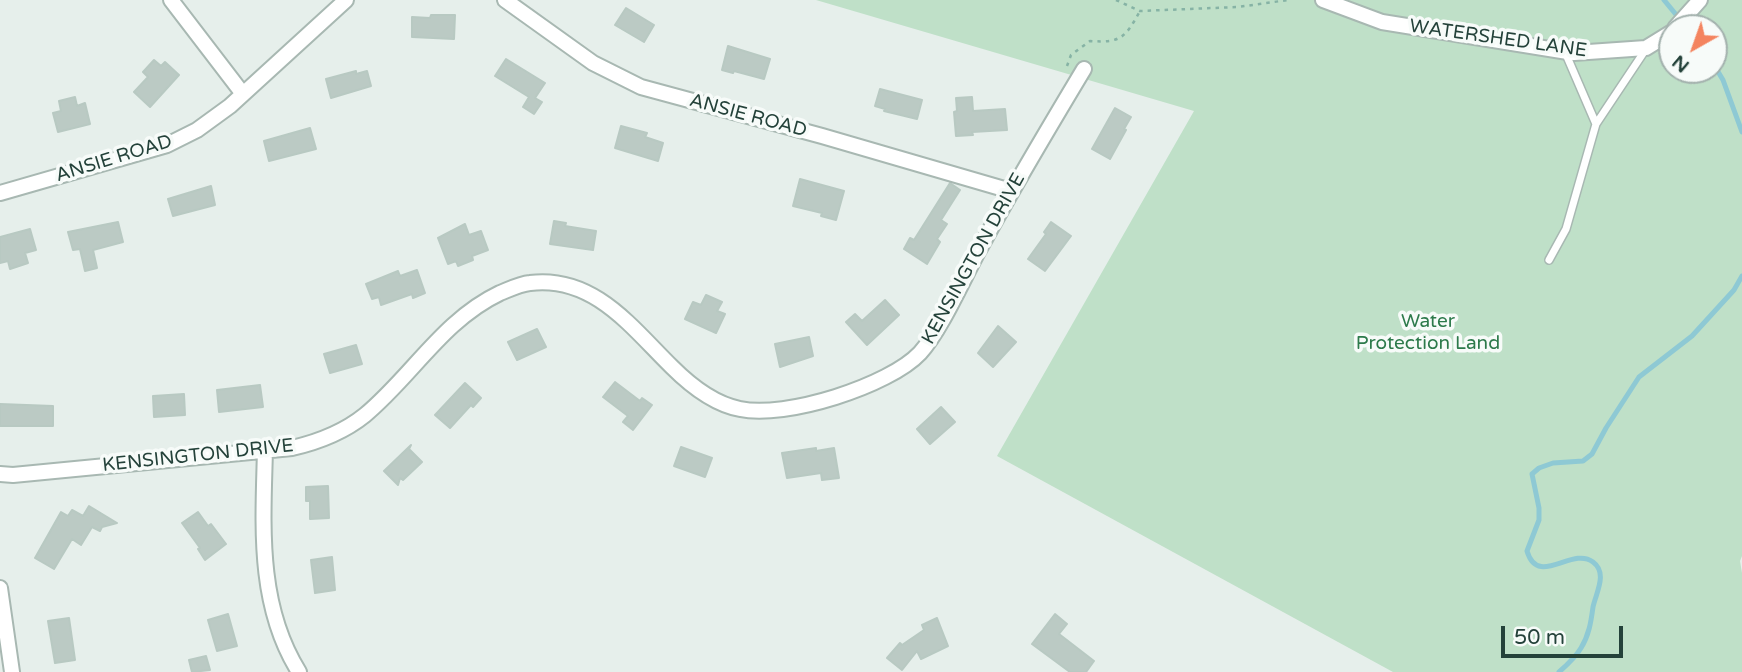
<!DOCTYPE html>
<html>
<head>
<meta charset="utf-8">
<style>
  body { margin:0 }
  #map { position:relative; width:1742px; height:672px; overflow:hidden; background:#e6efeb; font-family:"Varela Round",sans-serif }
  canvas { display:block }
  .north { position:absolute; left:1658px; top:14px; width:70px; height:70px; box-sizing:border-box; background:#f7fbf9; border:2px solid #a3b1ad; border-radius:50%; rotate:220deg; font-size:19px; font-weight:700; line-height:28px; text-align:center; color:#24423a }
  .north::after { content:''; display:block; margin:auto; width:24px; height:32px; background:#f4845f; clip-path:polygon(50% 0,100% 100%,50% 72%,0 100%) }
  .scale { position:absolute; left:1501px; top:626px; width:122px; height:32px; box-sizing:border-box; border:4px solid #24423a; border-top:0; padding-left:9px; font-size:21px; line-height:24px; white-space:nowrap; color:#24423a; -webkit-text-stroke:5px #f7fbf9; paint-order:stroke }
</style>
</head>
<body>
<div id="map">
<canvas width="1742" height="672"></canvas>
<div class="north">N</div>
<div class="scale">50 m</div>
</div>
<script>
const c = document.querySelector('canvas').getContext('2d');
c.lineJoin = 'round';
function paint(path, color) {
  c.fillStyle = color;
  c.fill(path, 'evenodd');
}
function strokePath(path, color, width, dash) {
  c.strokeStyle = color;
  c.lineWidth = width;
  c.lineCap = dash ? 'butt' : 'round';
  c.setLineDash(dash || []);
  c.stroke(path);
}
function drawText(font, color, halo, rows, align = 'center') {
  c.font = font + ' "Varela Round",sans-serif';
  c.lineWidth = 7;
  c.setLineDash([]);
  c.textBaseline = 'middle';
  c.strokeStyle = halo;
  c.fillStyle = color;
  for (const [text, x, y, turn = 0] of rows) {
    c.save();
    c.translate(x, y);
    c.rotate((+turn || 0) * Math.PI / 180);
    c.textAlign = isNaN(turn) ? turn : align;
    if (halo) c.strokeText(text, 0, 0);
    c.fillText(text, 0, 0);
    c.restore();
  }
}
paint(new Path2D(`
  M 816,0 L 1742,0 L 1742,556 L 1740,561 L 1742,573 L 1742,672 L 1393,672 L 997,456 L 1194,111 ZM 1672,28 L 1714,28 L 1714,70 L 1672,70 Z`), '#bfe0c8');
strokePath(new Path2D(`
  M 1664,0 L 1687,28
  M 1714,65 L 1723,80 L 1742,132
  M 1559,672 C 1567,665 1575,658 1581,648 C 1589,635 1591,622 1593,607 C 1596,593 1608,573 1593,562 C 1572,546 1538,588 1527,551 L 1539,520 L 1539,508 L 1532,474 L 1539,468 L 1553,463 L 1583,461 L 1592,454 L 1606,428 L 1639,377 L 1692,336 L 1734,290 L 1742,276`), '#8ec9d4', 5);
const building = new Path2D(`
  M 626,8 L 654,25 L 644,42 L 615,25 Z
  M 431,15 L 455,15 L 454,39 L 412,37 L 412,17 L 430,18 Z
  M 728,46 L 770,59 L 764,79 L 734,71 L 733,73 L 722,70 Z
  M 506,59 L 545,83 L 535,98 L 542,102 L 534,114 L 523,107 L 529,97 L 495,76 Z
  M 154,60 L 161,66 L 165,62 L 179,75 L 150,107 L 134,92 L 148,77 L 143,72 Z
  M 356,71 L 356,74 L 367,71 L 371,86 L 331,98 L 326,79 Z
  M 880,89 L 922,100 L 917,119 L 884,111 L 885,109 L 875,106 Z
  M 75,97 L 77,106 L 85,103 L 90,124 L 58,132 L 53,113 L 61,111 L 59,101 Z
  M 972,97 L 973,111 L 1005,109 L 1007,130 L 972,132 L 973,135 L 956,136 L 954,112 L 957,111 L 956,98 Z
  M 1115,108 L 1131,117 L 1124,129 L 1126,130 L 1110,159 L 1092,149 Z
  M 621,126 L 647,133 L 645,137 L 663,143 L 658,161 L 615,148 Z
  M 310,128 L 316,149 L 269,161 L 264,141 Z
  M 800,179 L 844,191 L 836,220 L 821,216 L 822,213 L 793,206 Z
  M 950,183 L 960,190 L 941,220 L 947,224 L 937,239 L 940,242 L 927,264 L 904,249 L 910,238 L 914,240 Z
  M 211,186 L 215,205 L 173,216 L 168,199 Z
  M 554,221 L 566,223 L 565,226 L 596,231 L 593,250 L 550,244 Z
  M 118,222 L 123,242 L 93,250 L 97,268 L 85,271 L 80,249 L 73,250 L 68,232 Z
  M 1051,222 L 1071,236 L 1045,271 L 1028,259 L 1046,234 L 1044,232 Z
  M 465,224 L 469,235 L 481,231 L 488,250 L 472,256 L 473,260 L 458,266 L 456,261 L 448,264 L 438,238 Z
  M 30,229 L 36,250 L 25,253 L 28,263 L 10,269 L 8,261 L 0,263 L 0,237 Z
  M 417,270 L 425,293 L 413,298 L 412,294 L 381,305 L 379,297 L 372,299 L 366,284 L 398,271 L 400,276 Z
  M 706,295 L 722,302 L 717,311 L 725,314 L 716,333 L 685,319 L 693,302 L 701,305 Z
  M 885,300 L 899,315 L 867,345 L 846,322 L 855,314 L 862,321 Z
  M 998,326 L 1016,342 L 993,367 L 978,353 Z
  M 537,329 L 546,347 L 517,360 L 508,342 Z
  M 809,337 L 813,356 L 780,367 L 775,344 Z
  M 356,345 L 362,364 L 330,373 L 324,354 Z
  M 615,382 L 640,401 L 642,398 L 652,405 L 633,430 L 623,422 L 628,416 L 603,397 Z
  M 465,383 L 481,398 L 473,407 L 471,405 L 450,428 L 435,415 Z
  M 260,385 L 263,407 L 219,412 L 217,390 Z
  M 184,394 L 185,415 L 154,417 L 153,396 Z
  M 0,404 L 53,406 L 53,426 L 0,426 Z
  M 941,407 L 955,422 L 930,444 L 917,429 Z
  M 411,445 L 409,449 L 422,462 L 403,480 L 400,478 L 398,485 L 384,471 Z
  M 681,447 L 712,458 L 705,477 L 674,466 Z
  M 816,448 L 816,451 L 834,448 L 839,478 L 822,480 L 821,473 L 787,478 L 782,453 Z
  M 328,486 L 329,518 L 310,519 L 310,501 L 306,501 L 306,487 Z
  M 89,506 L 117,523 L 102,527 L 100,531 L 92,527 L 81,545 L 72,539 L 54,569 L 35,558 L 61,512 L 68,516 L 72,510 L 83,516 Z
  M 198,512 L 208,526 L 211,524 L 226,544 L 205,560 L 198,549 L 200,548 L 182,523 Z
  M 332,557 L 335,590 L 315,593 L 311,560 Z
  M 228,614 L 237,646 L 217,651 L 208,620 Z
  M 1055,614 L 1067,624 L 1059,634 L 1094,661 L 1086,672 L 1070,672 L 1032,644 Z
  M 69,618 L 75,660 L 55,663 L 48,621 Z
  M 937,618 L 948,646 L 921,659 L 917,651 L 902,670 L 887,658 L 900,643 L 902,645 L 924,630 L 922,625 Z
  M 206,656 L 210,670 L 192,672 L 189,660 Z`);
paint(building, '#bbcac4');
strokePath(building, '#b8c9c2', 2);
const lane = new Path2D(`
  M 1596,124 L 1646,49
  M 1549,260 L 1566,229 L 1596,124 L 1565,52`);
const street = new Path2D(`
  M 171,0 L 243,94
  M 505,0 L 593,63 L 641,87 L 822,136 L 1011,191
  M 1323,0 L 1382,22 L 1574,53 L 1646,48 L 1672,32
  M 1675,28 L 1700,0
  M 0,193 L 167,145 L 197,130 L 230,106 L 346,0
  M 265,450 C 263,526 257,605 299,672
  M 0,474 L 13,475 L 292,448 C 318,442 344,432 365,415 C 412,376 443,320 500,293 C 510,289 520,284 530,283 C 594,275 632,328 672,367 C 690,385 714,404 740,409 C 785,419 889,386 920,353 C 941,330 963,279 979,250 C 1012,189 1048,129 1084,69
  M 0,588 L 12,672`);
strokePath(lane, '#a8b8b2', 10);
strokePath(street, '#a8b8b2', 18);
strokePath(new Path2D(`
  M 1116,0 L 1140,11 L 1238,7 L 1288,0
  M 1067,66 L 1071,55 L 1090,41 C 1121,43 1125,38 1140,11`), '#86b3a5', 2.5, [3.5, 5]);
strokePath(lane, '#fff', 7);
strokePath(street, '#fff', 14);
drawText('19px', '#24423a', '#f7fbf9', [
  ["WATERSHED LANE",1498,39,8],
  ["ANSIE ROAD",748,116,15],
  ["ANSIE ROAD",114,159,-17],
  ["KENSINGTON DRIVE",974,259,-61],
  ["KENSINGTON DRIVE",198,456,-6]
]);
drawText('19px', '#2d7a4b', '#f7fbf9', [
  ["Water",1428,322],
  ["Protection Land",1428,344]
]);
</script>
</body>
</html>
